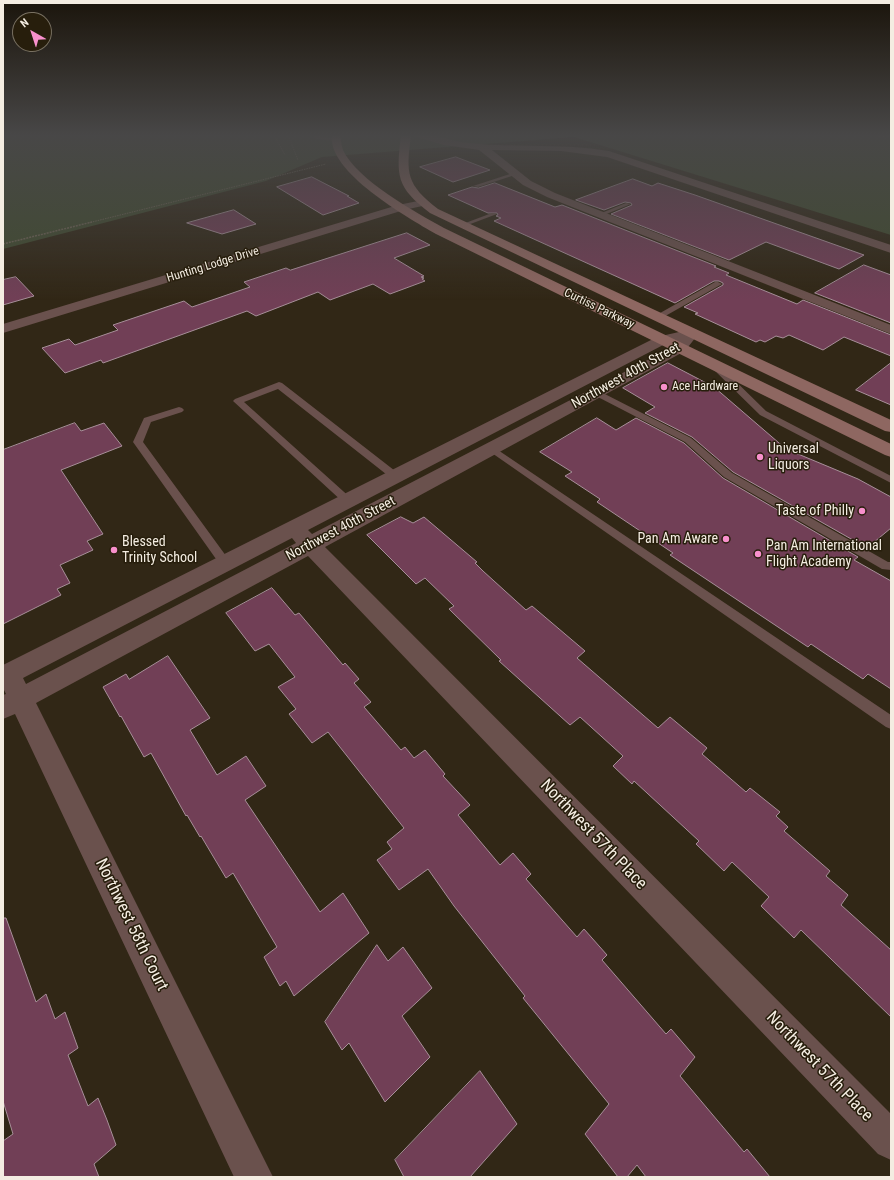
<!DOCTYPE html>
<html>
<head>
<meta charset="utf-8">
<style>
  body { margin:0 }
  #map { position:relative; width:894px; height:1180px; overflow:hidden; background:#312716; font-family:"Roboto Condensed",sans-serif }
  canvas { display:block }
  .frame { position:absolute; inset:0; border:4px solid #f4ede2; pointer-events:none }
  .north { position:absolute; left:12px; top:12px; width:40px; height:40px; box-sizing:border-box; background:#271e0c; border:1px solid #797162; border-radius:50%; rotate:321deg; font-size:11px; font-weight:700; line-height:16px; text-align:center; color:#f4ede2 }
  .north::after { content:''; display:block; margin:auto; width:14px; height:18px; background:#f890cc; clip-path:polygon(50% 0,100% 100%,50% 72%,0 100%) }
</style>
</head>
<body>
<div id="map">
<canvas width="894" height="1180"></canvas>
<div class="frame"></div>
<div class="north">N</div>
</div>
<script>
const c = document.querySelector('canvas').getContext('2d');
c.lineJoin = 'round';
function paint(path, color) {
  c.fillStyle = color;
  c.fill(path, 'evenodd');
}
function strokePath(path, color, width, dash) {
  c.strokeStyle = color;
  c.lineWidth = width;
  c.lineCap = dash ? 'butt' : 'round';
  c.setLineDash(dash || []);
  c.stroke(path);
}
function drawText(font, color, halo, rows, align = 'center') {
  c.font = font + ' "Roboto Condensed",sans-serif';
  c.lineWidth = 3;
  c.setLineDash([]);
  c.textBaseline = 'middle';
  c.strokeStyle = halo;
  c.fillStyle = color;
  for (const [text, x, y, turn = 0] of rows) {
    c.save();
    c.translate(x, y);
    c.rotate((+turn || 0) * Math.PI / 180);
    c.textAlign = isNaN(turn) ? turn : align;
    if (halo) c.strokeText(text, 0, 0);
    c.fillText(text, 0, 0);
    c.restore();
  }
}
paint(new Path2D(`
  M 3,135 L 891,135 L 891,235 L 574,137 L 322,157 L 266,181 L 3,249 Z`), '#404b2f');
const building = new Path2D(`
  M 456,157 L 490,170 L 453,182 L 420,167 Z
  M 312,177 L 349,196 L 347,196 L 359,203 L 323,215 L 277,187 Z
  M 633,179 L 652,186 L 658,183 L 695,195 L 864,255 L 839,269 L 766,242 L 729,260 L 611,214 L 632,205 L 631,203 L 625,202 L 604,210 L 576,200 Z
  M 495,183 L 555,207 L 562,205 L 716,266 L 714,267 L 729,273 L 726,275 L 797,304 L 803,300 L 891,335 L 891,356 L 844,337 L 823,350 L 789,335 L 783,338 L 776,336 L 765,342 L 760,340 L 756,342 L 695,314 L 698,313 L 684,307 L 723,285 L 723,283 L 719,281 L 714,281 L 675,303 L 494,221 L 501,218 L 496,216 L 498,215 L 497,213 L 488,213 L 448,195 L 472,187 L 478,188 Z
  M 234,210 L 256,224 L 222,234 L 187,223 Z
  M 407,233 L 430,245 L 394,258 L 424,276 L 421,277 L 424,278 L 422,279 L 425,281 L 390,294 L 373,284 L 330,300 L 318,292 L 256,316 L 247,311 L 103,363 L 101,360 L 65,373 L 42,348 L 69,339 L 75,345 L 118,330 L 113,325 L 184,301 L 192,307 L 250,287 L 244,282 L 286,268 L 290,270 Z
  M 864,265 L 891,275 L 891,323 L 815,293 Z
  M 16,277 L 34,296 L 3,305 L 3,280 Z
  M 668,363 L 714,387 L 786,449 L 858,479 L 891,497 L 891,528 L 867,548 L 733,472 L 692,437 L 645,413 L 655,407 L 623,388 Z
  M 891,363 L 891,405 L 856,390 Z
  M 597,418 L 616,430 L 636,418 L 684,443 L 723,478 L 858,557 L 854,560 L 891,581 L 891,689 L 868,674 L 863,679 L 811,644 L 808,647 L 670,555 L 673,553 L 597,502 L 600,499 L 565,476 L 572,472 L 540,452 Z
  M 75,423 L 81,431 L 104,423 L 122,446 L 61,470 L 103,534 L 87,541 L 93,550 L 60,565 L 70,583 L 57,589 L 61,595 L 3,624 L 3,450 Z
  M 401,517 L 413,523 L 424,517 L 477,562 L 475,563 L 483,571 L 526,610 L 532,606 L 585,651 L 577,658 L 658,728 L 670,717 L 707,748 L 702,754 L 746,792 L 750,788 L 780,812 L 776,816 L 788,827 L 784,831 L 830,871 L 826,876 L 848,895 L 841,905 L 891,950 L 891,1017 L 801,930 L 794,938 L 761,906 L 769,897 L 732,862 L 724,871 L 696,844 L 699,841 L 634,781 L 632,784 L 613,766 L 623,756 L 580,717 L 570,725 L 499,661 L 501,660 L 449,609 L 454,606 L 425,578 L 416,584 L 367,535 Z
  M 272,588 L 295,615 L 299,613 L 343,665 L 345,663 L 359,679 L 354,683 L 371,702 L 364,707 L 401,750 L 405,747 L 414,758 L 425,750 L 445,774 L 443,776 L 470,805 L 458,815 L 500,865 L 513,853 L 531,874 L 526,879 L 577,937 L 584,929 L 607,955 L 602,960 L 666,1034 L 671,1029 L 695,1057 L 680,1076 L 744,1152 L 747,1149 L 770,1177 L 646,1177 L 637,1165 L 627,1177 L 618,1177 L 585,1134 L 609,1104 L 523,998 L 525,996 L 454,906 L 428,869 L 399,890 L 377,860 L 392,849 L 387,842 L 404,828 L 328,732 L 312,743 L 289,714 L 296,709 L 278,687 L 295,677 L 269,644 L 255,651 L 226,613 Z
  M 168,656 L 210,718 L 190,730 L 217,775 L 246,756 L 266,786 L 245,800 L 320,912 L 343,893 L 369,933 L 294,996 L 286,981 L 280,986 L 264,957 L 277,947 L 233,873 L 226,878 L 201,836 L 200,837 L 187,815 L 186,816 L 151,753 L 144,757 L 121,716 L 120,717 L 103,687 L 126,674 L 129,679 Z
  M 3,918 L 6,918 L 36,1002 L 46,994 L 55,1019 L 65,1012 L 78,1048 L 68,1055 L 88,1106 L 98,1098 L 107,1120 L 116,1145 L 94,1164 L 99,1177 L 3,1177 L 3,1141 L 13,1134 L 3,1101 Z
  M 377,945 L 388,961 L 403,947 L 432,988 L 402,1016 L 430,1057 L 385,1102 L 349,1043 L 342,1050 L 325,1022 Z
  M 480,1071 L 517,1124 L 470,1177 L 404,1177 L 395,1160 Z`);
paint(building, '#713f56');
strokePath(building, '#a78f99', 1);
strokePath(new Path2D(`
  M 274,135 L 285,155
  M 288,135 L 298,160
  M 868,135 L 891,137
  M 88,223 L 326,164`), '#6e6556', 1, [1.5, 1]);
strokePath(new Path2D(`
  M 3,244 L 92,222`), '#6e6556', 1.5, [2, 1]);
paint(new Path2D(`
  M 315,135 L 319,135 L 319,136 L 339,139 L 336,141 L 316,139 L 313,137 Z
  M 513,173 L 518,174 L 478,187 L 473,186 Z
  M 626,203 L 631,204 L 604,215 L 599,214 Z
  M 492,213 L 497,214 L 465,226 L 460,225 Z
  M 715,282 L 718,282 L 722,284 L 660,319 L 654,319 L 653,317 Z
  M 714,362 L 717,363 L 766,411 L 891,476 L 891,483 L 760,415 L 711,367 L 710,365 L 711,363 Z
  M 279,382 L 282,383 L 399,474 L 400,476 L 399,478 L 391,478 L 278,389 L 244,402 L 353,500 L 352,503 L 344,503 L 233,401 L 235,399 Z
  M 597,390 L 691,438 L 732,473 L 888,562 L 891,562 L 891,570 L 882,569 L 724,477 L 685,442 L 594,395 L 593,393 L 594,391 Z
  M 179,407 L 182,408 L 184,410 L 182,412 L 151,422 L 143,442 L 229,560 L 231,563 L 229,566 L 225,567 L 221,566 L 133,442 L 144,418 Z
  M 492,446 L 891,715 L 891,729 L 886,727 L 489,451 L 487,449 L 489,447 Z`), '#6a514d');
paint(new Path2D(`
  M 415,135 C 432,132 452,142 469,143 C 516,148 562,143 609,151 L 891,245 L 891,253 L 607,157 L 561,151 L 492,150 L 531,181 L 555,193 L 891,325 L 891,334 L 547,197 L 523,185 L 479,150 L 444,145 L 417,137 Z
  M 423,200 L 429,203 L 427,205 L 404,210 L 3,333 L 3,324 L 398,205 Z
  M 692,329 L 697,330 L 699,333 L 685,351 L 325,547 L 891,1114 L 891,1160 L 878,1154 L 308,556 L 36,703 L 273,1177 L 234,1177 L 15,714 L 3,719 L 3,695 L 6,694 L 3,688 L 3,665 L 657,337 ZM 678,341 L 675,345 L 661,353 L 312,534 L 308,530 L 667,343 ZM 292,538 L 296,543 L 26,684 L 23,678 Z`), '#6a514d');
paint(new Path2D(`
  M 332,135 L 340,135 C 341,139 341,145 343,150 C 357,180 415,212 444,228 L 891,444 L 891,457 L 885,455 L 436,234 C 407,217 327,172 332,135 Z
  M 401,135 L 411,135 C 406,174 406,184 438,209 L 891,420 L 891,432 L 885,431 L 430,213 C 396,187 396,176 401,135 Z`), '#8e6761');
const sky = c.createLinearGradient(0, 0, 0, 300);
sky.addColorStop(0, '#1b150c');
sky.addColorStop(0.45, '#484747');
sky.addColorStop(1, '#48474700');
c.fillStyle = sky;
c.fillRect(0, 0, 894, 300);
for (const [x, y, r, color] of [
  [664,387,4,"#f890cc"],
  [760,457,4,"#f890cc"],
  [862,511,4,"#f890cc"],
  [726,539,4,"#f890cc"],
  [114,550,4,"#f890cc"],
  [758,554,4,"#f890cc"]
]) {
  const dot = new Path2D();
  dot.arc(x, y, r, 0, 2 * Math.PI);
  c.fillStyle = color;
  c.fill(dot);
  strokePath(dot, '#271e0c', 1.5);
}
drawText('12px', '#f4ede2', '#271e0c', [
  ["Hunting Lodge Drive",213,265,-17],
  ["Curtiss Parkway",599,309,26]
]);
drawText('12px', '#f4ede2', '#271e0c', [
  ["Ace Hardware",672,387]
], 'left');
drawText('14px', '#f4ede2', '#271e0c', [
  ["Northwest 40th Street",626,376,-29],
  ["Northwest 40th Street",341,529,-28]
]);
drawText('14px', '#f4ede2', '#271e0c', [
  ["Universal",768,449],
  ["Liquors",768,465],
  ["Taste of Philly",854,511,"right"],
  ["Pan Am Aware",718,539,"right"],
  ["Blessed",122,542],
  ["Trinity School",122,558],
  ["Pan Am International",766,546],
  ["Flight Academy",766,562]
], 'left');
drawText('17px', '#f4ede2', '#271e0c', [
  ["Northwest 57th Place",593,835,46],
  ["Northwest 58th Court",131,925,64],
  ["Northwest 57th Place",819,1067,46]
]);
</script>
</body>
</html>
